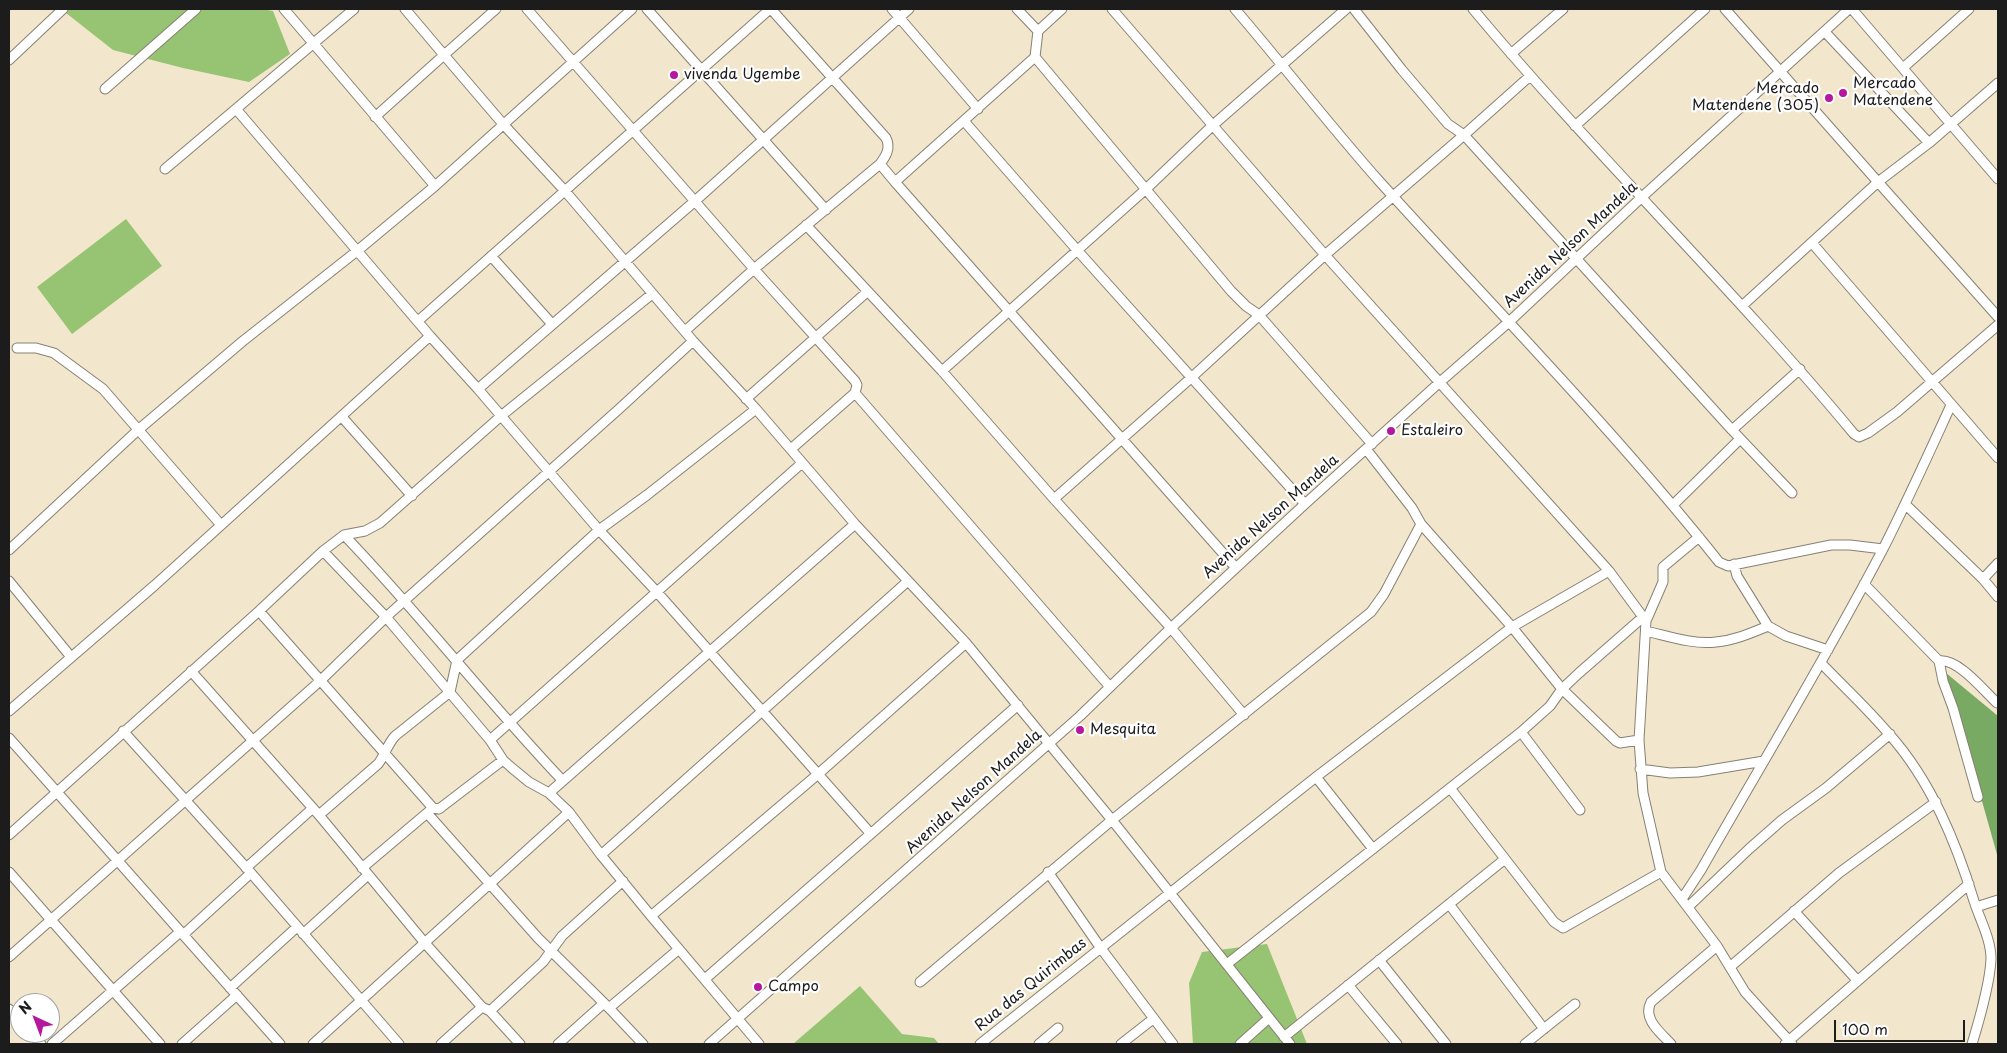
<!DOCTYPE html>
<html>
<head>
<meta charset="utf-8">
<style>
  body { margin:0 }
  #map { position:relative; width:2007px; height:1053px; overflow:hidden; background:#f2e6cc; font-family:"Playpen Sans",sans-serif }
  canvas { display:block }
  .frame { position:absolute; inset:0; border:10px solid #1c1c1c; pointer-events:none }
  .north { position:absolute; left:10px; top:993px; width:50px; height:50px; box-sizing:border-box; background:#fff; border:1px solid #a4a4a4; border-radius:50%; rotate:317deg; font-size:14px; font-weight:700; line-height:20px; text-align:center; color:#1c1c1c }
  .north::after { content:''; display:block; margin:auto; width:18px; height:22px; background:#b5179e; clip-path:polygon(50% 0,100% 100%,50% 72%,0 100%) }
  .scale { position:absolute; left:1834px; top:1020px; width:131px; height:22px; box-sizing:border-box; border:2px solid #1c1c1c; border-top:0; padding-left:6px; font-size:15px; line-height:18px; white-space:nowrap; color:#1c1c1c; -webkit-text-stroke:4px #fff; paint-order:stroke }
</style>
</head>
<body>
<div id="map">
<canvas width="2007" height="1053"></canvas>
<div class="frame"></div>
<div class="north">N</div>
<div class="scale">100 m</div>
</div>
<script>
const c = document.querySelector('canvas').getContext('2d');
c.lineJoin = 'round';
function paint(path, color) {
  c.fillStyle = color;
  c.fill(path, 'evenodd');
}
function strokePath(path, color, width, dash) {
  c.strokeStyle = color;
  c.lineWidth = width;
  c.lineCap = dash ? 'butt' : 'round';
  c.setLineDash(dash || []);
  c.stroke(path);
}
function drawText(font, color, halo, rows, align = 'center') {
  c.font = font + ' "Playpen Sans",sans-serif';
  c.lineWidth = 4.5;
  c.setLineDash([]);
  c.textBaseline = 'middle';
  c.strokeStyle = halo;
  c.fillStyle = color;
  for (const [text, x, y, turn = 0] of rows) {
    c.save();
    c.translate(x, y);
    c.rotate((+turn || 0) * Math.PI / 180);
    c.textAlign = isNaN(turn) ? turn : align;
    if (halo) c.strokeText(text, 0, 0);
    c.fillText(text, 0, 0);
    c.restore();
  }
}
paint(new Path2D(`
  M 61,9 L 261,9 L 273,11 L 290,54 L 249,82 L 183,68 L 113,50 Z
  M 126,219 L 162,266 L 72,334 L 37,287 Z
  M 1267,944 L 1307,1044 L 1193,1044 L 1189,983 L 1202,952 Z
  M 860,986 L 902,1034 L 934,1038 L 939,1044 L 793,1044 Z`), '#96c472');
paint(new Path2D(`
  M 1946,673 L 1998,716 L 1998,858 Z`), '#78aa64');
const minor = new Path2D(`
  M 284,9 L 435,186
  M 496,9 L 444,55 L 503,124 L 565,191 L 693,341 L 756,409 L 855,524 L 966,643 L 1112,820 L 1290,1044
  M 527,9 L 754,269 L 855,381 L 857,385 L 855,393 L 791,449
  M 647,9 L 826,210
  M 771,9 L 886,138 C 891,148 886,156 880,164
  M 892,9 L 978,109
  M 1017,9 L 1038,31
  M 1062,9 L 1038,31 L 1035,57 L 895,182 L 1236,568
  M 1112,9 L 1325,255 L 1609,571 L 1646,621
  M 1235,9 C 1284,66 1330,126 1380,182 C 1494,308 1613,429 1719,562 L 1728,566 L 1831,545 L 1850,545 L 1883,549
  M 1354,9 L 1402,70 L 1448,124 L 1464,135 L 1732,430 L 1792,493
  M 1473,9 C 1595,155 1732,287 1854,434 L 1859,437 L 1868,433 L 1897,412 L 1998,325
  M 1725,9 L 1878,182 L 1929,143 L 1998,83
  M 1852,9 L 1998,179
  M 1825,32 L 1929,143
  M 1511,54 L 1563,9
  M 1035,57 L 1231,291 L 1246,306 L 1259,315 L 1372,444
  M 9,60 L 63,9
  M 1903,68 L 1969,9
  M 105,89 L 196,9
  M 236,109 L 430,336 L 478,389 L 599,530 L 656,591 L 871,834
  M 375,117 L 444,55 L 405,9
  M 964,121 L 1077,250 L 1305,504
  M 1575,126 L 1705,9
  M 165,169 L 354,9
  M 806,225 L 942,371 L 1054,499 L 1171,628 L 1244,715
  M 1812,243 L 1998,458
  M 491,256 L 552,324
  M 1742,306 L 1878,182 L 1998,317
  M 418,321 L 770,9
  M 685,331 L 754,269 L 880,164 L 895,182
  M 17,348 L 36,348 L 54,353 L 103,389 L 221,525
  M 942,371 L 1146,189 L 1212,126 L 1346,9
  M 478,389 L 695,201 L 909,9
  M 855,393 L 1110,687
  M 746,399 L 867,292
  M 342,417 L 412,496
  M 1732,430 L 1800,369
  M 1054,499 L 1191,378 L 1325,255 L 1464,135 L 1530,76
  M 1905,504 L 1983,579 L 1998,597
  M 1673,505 L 1740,439
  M 1421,524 L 1512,627 L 1562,689 L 1616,741 L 1620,743 L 1639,740
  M 344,535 C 420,614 487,701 563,781
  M 1699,537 L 1663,567 L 1663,582 L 1646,621 L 1639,740 L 1643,793 L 1661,872 L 1717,946 L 1745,992 L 1792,1044
  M 9,550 L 138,430 L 243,341 L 357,251 L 435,186 L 632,9
  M 323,551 L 386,617 L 490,740 L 503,760 L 512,768 L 529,782 L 549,793 L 569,812 L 601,855 L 651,916 L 759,1044
  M 1734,564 L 1737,576 L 1768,626 L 1786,636 L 1828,650
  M 1983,579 L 1998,563
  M 9,581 L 71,657
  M 1864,584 L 1939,661 L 1943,681 L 1953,708 L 1978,797
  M 259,611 L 433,808
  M 1646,631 C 1668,636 1694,645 1716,642 C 1735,640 1751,633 1768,626
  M 1939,661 C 1958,658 1984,691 1997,703
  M 1821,663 C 1843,686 1868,709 1889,734 C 1931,781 1956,842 1974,901 C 1980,920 1991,939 1991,959 C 1990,984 1979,1021 1972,1044
  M 191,671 L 319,815 L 424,942 L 482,1007 L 490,1011 L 520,1044
  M 9,711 L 155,585 L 430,336
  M 123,731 L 251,873 L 399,1044
  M 1521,732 L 1580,810
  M 9,738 L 280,1044
  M 490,740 L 802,463
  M 1640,769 L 1670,773 L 1698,772 L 1764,761
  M 1316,777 L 1373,849
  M 1450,788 L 1554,922 L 1563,928 L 1661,872
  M 549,793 L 855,524
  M 427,813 L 538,938 L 609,1008 L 643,1044
  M 319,815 L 378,764 C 385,755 387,745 395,736 L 450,692 L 457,660 L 599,530 L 647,495 L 756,409
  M 9,835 L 259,611 L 323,551 L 344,535 L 365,531 L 380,523 L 501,416 L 652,294
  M 601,855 L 908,581
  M 246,868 L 313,808
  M 362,868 L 433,808 L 439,809 L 503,760
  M 9,872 L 160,1044
  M 1048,872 L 1100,947 L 1173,1044
  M 1682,899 L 1701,870 C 1762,763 1826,658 1883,549 C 1907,502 1929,453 1951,405
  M 1449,904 L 1544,1029
  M 1688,907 L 1749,849 L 1782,820 L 1826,788 L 1890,734
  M 1976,907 L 1998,900
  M 1794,911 L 1857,980
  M 651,916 L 817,775 L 966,643
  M 303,934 L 368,875
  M 183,935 L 251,873
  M 9,957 L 320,681 L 386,617 L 619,409 L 693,341
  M 1379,960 L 1446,1044
  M 1227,964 L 1521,732 L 1550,706 L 1562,689 L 1579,673 L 1643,617
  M 1730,967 L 1839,873 L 1936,802
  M 705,979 L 1018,705
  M 920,982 L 1112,820 L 1371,612 L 1384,594 L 1421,524 L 1412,508 L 1366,449
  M 1348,985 L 1397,1044
  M 230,988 L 297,927
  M 609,1008 L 679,949
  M 9,1009 L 20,1021
  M 490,1011 L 543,962 L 562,936 L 623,881
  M 31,1033 L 41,1044
  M 1284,1037 L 1505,859
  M 52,1044 L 180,932
  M 182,1044 L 237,995
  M 313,1044 L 569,812
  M 441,1044 L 482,1007
  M 558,1044 L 604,1003
  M 709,1044 L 1080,716 L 1171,628 L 1305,504 L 1440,382 L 1510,321 L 1642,197 L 1849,9
  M 980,1044 L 1316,777 L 1512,627 L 1609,571
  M 1039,1044 L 1058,1028
  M 1121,1044 L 1153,1019
  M 1240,1044 L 1269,1018
  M 1525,1044 L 1575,1004
  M 1671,1044 C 1661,1033 1642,1019 1651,1002 L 1717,946
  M 1785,1044 L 1969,884`);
strokePath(minor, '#878174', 11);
strokePath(minor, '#fff', 9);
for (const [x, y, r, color] of [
  [674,75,5,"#b5179e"],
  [1843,93,5,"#b5179e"],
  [1829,98,5,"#b5179e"],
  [1391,431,5,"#b5179e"],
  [1080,730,5,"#b5179e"],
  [758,987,5,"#b5179e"]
]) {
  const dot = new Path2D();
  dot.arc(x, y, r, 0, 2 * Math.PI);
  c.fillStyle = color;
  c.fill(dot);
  strokePath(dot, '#fff', 2);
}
drawText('15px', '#1c1c1c', '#fff', [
  ["vivenda Ugembe",684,75],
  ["Mercado",1853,84],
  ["Matendene",1853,101],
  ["Mercado",1819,89,"right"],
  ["Matendene (305)",1819,106,"right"],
  ["Estaleiro",1401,431],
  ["Mesquita",1090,730],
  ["Campo",768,987]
], 'left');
drawText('15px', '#1c1c1c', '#fff', [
  ["Avenida Nelson Mandela",1571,245,-43],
  ["Avenida Nelson Mandela",1271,517,-42],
  ["Avenida Nelson Mandela",974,792,-42],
  ["Rua das Quirimbas",1031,985,-39]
]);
</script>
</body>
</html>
